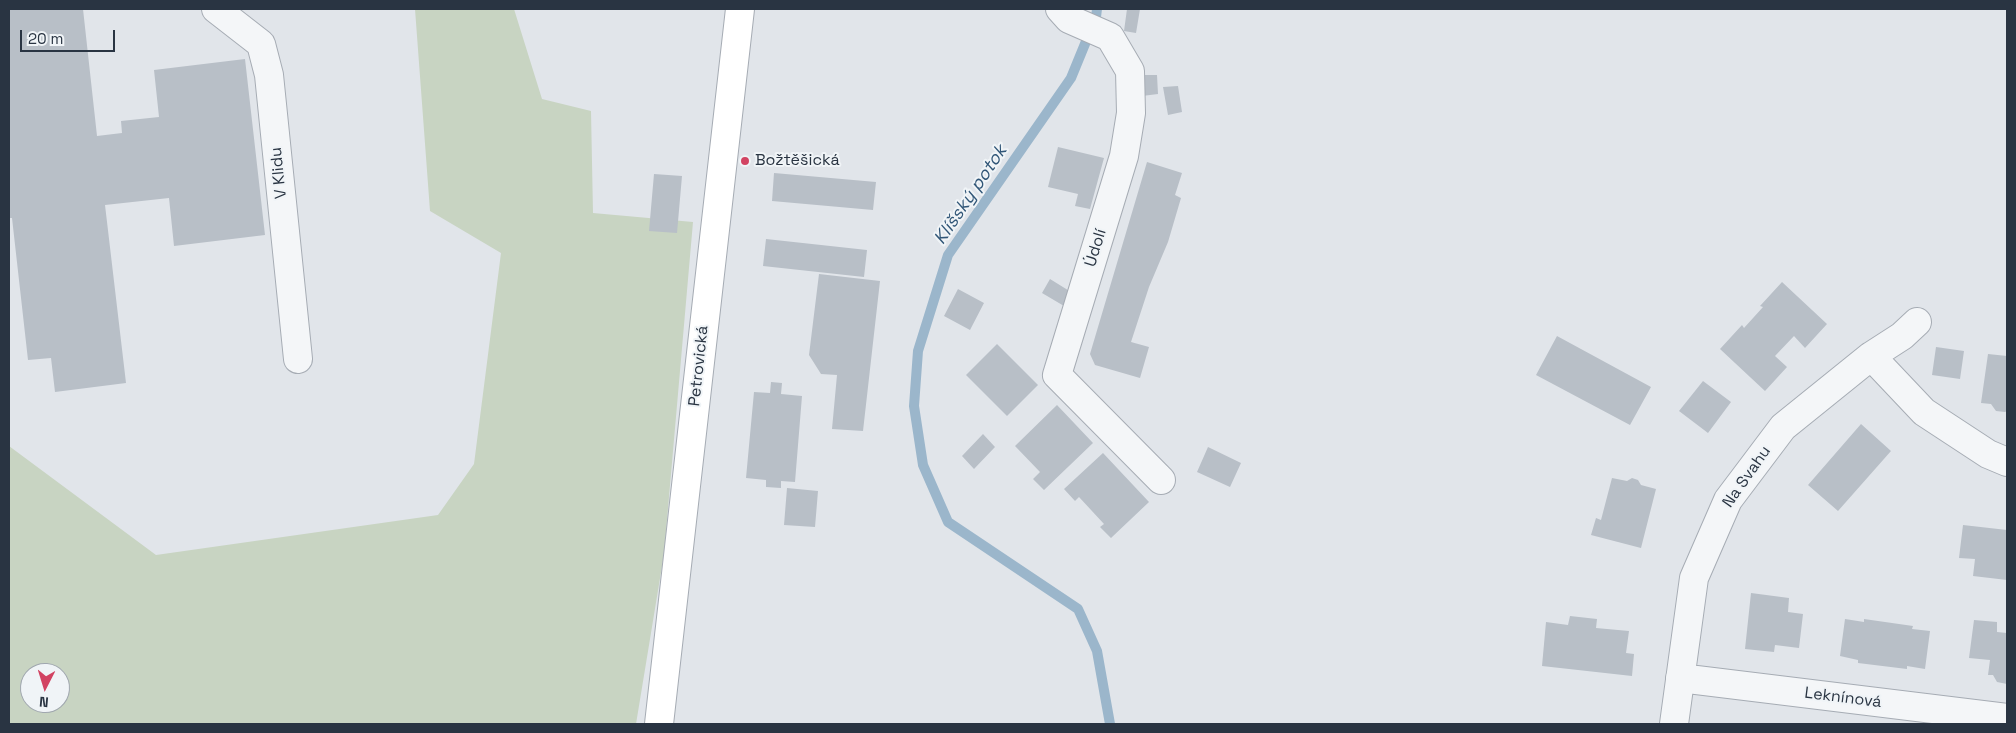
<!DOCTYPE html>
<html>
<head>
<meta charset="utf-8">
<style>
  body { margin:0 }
  #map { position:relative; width:2016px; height:733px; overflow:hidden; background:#e1e5ea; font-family:"Space Grotesk",sans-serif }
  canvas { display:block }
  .frame { position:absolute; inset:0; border:10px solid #293442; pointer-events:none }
  .north { position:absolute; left:20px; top:663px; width:50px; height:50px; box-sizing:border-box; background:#f0f4f7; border:1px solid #a0a7af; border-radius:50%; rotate:185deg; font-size:14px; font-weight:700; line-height:20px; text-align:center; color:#293442 }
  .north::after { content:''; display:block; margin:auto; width:18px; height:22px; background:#d24362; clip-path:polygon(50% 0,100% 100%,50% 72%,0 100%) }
  .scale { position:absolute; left:20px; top:30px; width:95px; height:22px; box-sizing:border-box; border:2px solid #293442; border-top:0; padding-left:6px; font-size:15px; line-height:18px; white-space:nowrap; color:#293442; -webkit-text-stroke:4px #f0f4f7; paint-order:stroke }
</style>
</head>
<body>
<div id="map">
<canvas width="2016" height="733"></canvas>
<div class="frame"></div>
<div class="north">N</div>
<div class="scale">20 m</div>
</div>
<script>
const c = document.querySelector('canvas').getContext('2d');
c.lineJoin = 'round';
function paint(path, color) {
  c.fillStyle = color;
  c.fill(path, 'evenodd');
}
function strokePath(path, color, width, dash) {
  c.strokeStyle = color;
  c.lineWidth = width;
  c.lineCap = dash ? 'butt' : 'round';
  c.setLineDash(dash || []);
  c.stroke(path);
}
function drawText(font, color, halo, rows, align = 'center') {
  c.font = font + ' "Space Grotesk",sans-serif';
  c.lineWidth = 4;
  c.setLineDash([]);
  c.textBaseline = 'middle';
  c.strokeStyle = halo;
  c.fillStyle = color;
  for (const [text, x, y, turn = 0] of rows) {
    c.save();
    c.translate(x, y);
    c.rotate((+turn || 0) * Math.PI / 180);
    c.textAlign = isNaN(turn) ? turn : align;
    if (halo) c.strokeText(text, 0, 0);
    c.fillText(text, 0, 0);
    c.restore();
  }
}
paint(new Path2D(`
  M 415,9 L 514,9 L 542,99 L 591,111 L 593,213 L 693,222 L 664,554 L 636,724 L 9,724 L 9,446 L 156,555 L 438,515 L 474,464 L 501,253 L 430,211 ZM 30,673 L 60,673 L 60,703 L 30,703 Z`), '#c8d4c2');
strokePath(new Path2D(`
  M 1097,9 L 1096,17 L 1071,78 L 948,255 L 918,351 L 914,406 L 923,465 L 948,522 L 1078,609 L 1097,651 L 1110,724`), '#9bb6cb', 10);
paint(new Path2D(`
  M 9,9 L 83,9 L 97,136 L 122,133 L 121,121 L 159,117 L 154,70 L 245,59 L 265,235 L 174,246 L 169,198 L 105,205 L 126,383 L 55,392 L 51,358 L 28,360 L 12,218 L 9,218 Z
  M 1127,9 L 1140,9 L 1136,33 L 1124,31 Z
  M 1141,75 L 1157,75 L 1158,94 L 1142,96 Z
  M 1178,86 L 1182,112 L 1168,115 L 1163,87 Z
  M 1058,147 L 1104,158 L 1090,209 L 1075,206 L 1078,194 L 1048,187 Z
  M 1147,162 L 1182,173 L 1175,195 L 1181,198 L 1168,242 L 1149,287 L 1131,342 L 1149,347 L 1140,378 L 1095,365 L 1090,354 Z
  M 774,173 L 876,182 L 873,210 L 772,201 Z
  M 654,174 L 682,176 L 677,233 L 649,231 Z
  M 766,239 L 867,250 L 864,277 L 763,266 Z
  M 819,274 L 880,281 L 863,431 L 832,429 L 837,375 L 821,374 L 809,355 Z
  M 1050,279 L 1071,292 L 1064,306 L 1042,293 Z
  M 1782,282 L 1827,324 L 1805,348 L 1794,336 L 1775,356 L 1787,367 L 1765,391 L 1720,349 L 1742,325 L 1744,328 L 1763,307 L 1760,306 Z
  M 958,289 L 984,303 L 970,330 L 944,316 Z
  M 1557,336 L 1651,387 L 1630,425 L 1536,375 Z
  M 997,344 L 1038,385 L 1007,416 L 966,375 Z
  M 1936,347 L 1964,351 L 1960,379 L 1932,375 Z
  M 1988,354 L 2007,356 L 2007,411 L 2005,412 L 1996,411 L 1991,404 L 1981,403 Z
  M 1703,381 L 1731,402 L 1708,433 L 1679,411 Z
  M 771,382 L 782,383 L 781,394 L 802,396 L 795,482 L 781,481 L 781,488 L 766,487 L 766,480 L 746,478 L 754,392 L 770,393 Z
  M 1057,405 L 1093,443 L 1044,490 L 1033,479 L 1040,472 L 1015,446 Z
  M 1861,424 L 1891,451 L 1838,511 L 1808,485 Z
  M 983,434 L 995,447 L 974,469 L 962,456 Z
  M 1208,447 L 1241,463 L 1230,487 L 1197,472 Z
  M 1103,453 L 1149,502 L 1111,538 L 1100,527 L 1104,524 L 1079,497 L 1075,501 L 1064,489 Z
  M 1612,478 L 1627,481 L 1632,478 L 1638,480 L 1641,485 L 1656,489 L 1641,548 L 1591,535 L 1596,518 L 1601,520 Z
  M 787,488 L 818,491 L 815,527 L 784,525 Z
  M 1963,525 L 2007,530 L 2007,580 L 1973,576 L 1975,559 L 1959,558 Z
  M 1751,593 L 1789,598 L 1788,612 L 1803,614 L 1799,648 L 1775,645 L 1774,652 L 1745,649 Z
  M 1570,616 L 1597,619 L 1596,628 L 1629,631 L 1626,653 L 1634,654 L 1632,676 L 1542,666 L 1546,622 L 1568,625 Z
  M 1845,619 L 1864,622 L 1864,619 L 1913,626 L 1912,629 L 1930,631 L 1925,669 L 1907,666 L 1907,669 L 1858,663 L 1858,660 L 1840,656 Z
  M 1974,620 L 1997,622 L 1997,632 L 2007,633 L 2007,684 L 1997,682 L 1993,675 L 1988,675 L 1990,660 L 1969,658 Z`), '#b8bfc7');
const street = new Path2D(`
  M 216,9 L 261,44 L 269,75 L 298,359
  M 1060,9 L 1069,19 L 1110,37 L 1130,71 L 1131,113 L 1124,156 L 1057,375 L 1161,480
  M 1871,356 L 1924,412 L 1988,454 L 2007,462
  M 1680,678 L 2007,718
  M 1674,724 L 1694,578 L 1728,500 L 1783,427 L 1871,356 L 1902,336 L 1917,322`);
const secondary = new Path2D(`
  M 659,724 L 740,9`);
strokePath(street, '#a6acb4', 30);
strokePath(secondary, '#a6acb4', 30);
strokePath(street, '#f4f6f8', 28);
strokePath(secondary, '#fff', 28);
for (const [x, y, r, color] of [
  [745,161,5,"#d24362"]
]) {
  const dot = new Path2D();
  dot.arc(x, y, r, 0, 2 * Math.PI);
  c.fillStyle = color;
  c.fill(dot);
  strokePath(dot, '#f0f4f7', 2);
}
drawText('16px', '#293442', '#f0f4f7', [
  ["Božtěšická",755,161]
], 'left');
drawText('16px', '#293442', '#f0f4f7', [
  ["V Klidu",279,173,-96],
  ["Údolí",1096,248,-73],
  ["Petrovická",699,366,-84],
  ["Na Svahu",1747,477,-55],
  ["Leknínová",1843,698,7]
]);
drawText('italic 18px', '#315677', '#f0f4f7', [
  ["Klíšský potok",971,195,-56]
]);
</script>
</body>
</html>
